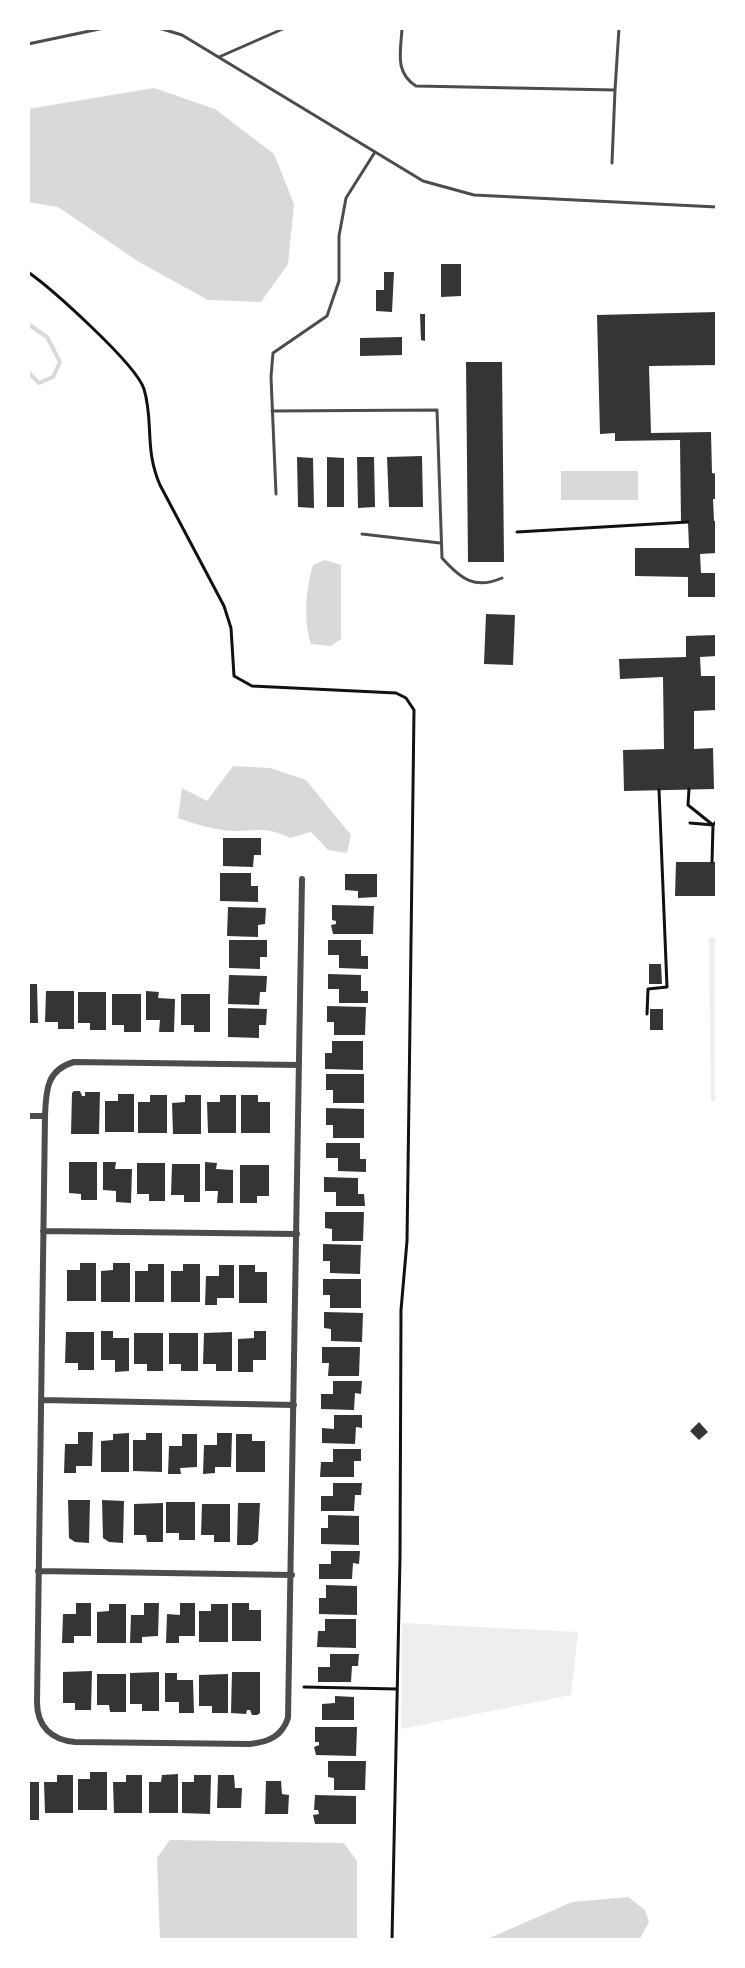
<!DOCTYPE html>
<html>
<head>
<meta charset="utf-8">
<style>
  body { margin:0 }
  #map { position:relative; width:745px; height:1968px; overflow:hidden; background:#fff; font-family:Commissioner,sans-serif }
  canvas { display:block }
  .frame { position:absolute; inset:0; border:30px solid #fff; pointer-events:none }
</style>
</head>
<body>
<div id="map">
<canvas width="745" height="1968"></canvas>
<div class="frame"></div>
</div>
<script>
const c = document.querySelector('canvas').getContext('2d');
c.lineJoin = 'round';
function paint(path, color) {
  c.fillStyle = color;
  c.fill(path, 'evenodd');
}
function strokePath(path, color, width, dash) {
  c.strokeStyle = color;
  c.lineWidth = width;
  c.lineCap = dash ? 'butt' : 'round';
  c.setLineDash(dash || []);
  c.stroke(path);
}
paint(new Path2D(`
  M 709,938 L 717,938 L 717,1101 L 711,1101 Z
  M 402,1623 L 578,1632 L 571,1695 L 401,1729 Z`), '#eee');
paint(new Path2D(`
  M 154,88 L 215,109 L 274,154 L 294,204 L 288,264 L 261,302 L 208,300 L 139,262 L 58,207 L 28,202 L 28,109 Z
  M 561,471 L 638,471 L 638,500 L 561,500 Z
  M 325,560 L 341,565 L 341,639 L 331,646 L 311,644 C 303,620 306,589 313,565 Z
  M 233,766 L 270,768 L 306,780 L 351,835 L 347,853 L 328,850 L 311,832 L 290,838 C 265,826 260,831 234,831 C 214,830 197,825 178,818 L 182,788 L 207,801 Z
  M 170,1840 L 344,1843 L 357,1861 L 357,1940 L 160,1940 L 157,1858 Z
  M 628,1897 L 645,1910 L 649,1922 L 639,1940 L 485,1940 L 572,1902 Z`), '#d9d9d9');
strokePath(new Path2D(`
  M 28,324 L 47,337 L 60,362 L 53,377 L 39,383 L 28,372`), '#d9d9d9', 4);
paint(new Path2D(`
  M 441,264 L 461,264 L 461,296 L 441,297 Z
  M 384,272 L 394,272 L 392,312 L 376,311 L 376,290 L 384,290 Z
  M 717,312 L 717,365 L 649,366 L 651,433 L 711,432 L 712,473 L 717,474 L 717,499 L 713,499 L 714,521 L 717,521 L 717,553 L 700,554 L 701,573 L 717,573 L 717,597 L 688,597 L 688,577 L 635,576 L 635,548 L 689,548 L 688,522 L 681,522 L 680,440 L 615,441 L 615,433 L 600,434 L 597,315 Z
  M 420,314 L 425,314 L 425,341 L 421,340 Z
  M 402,337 L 402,355 L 360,356 L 360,338 Z
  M 466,362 L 502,362 L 504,562 L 468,562 Z
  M 422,456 L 423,507 L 389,507 L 387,457 Z
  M 297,457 L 313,458 L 314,508 L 298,507 Z
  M 327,457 L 344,458 L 344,507 L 327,507 Z
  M 357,457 L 374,457 L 375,507 L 358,508 Z
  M 486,614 L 515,615 L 513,665 L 484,664 Z
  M 717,635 L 717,656 L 700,657 L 701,676 L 717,676 L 717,710 L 694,711 L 694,749 L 713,748 L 714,789 L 624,791 L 623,750 L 664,749 L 663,677 L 620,679 L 619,659 L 686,657 L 686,636 Z
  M 223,838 L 261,838 L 261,855 L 254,855 L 253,867 L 223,866 Z
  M 676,862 L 717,862 L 717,896 L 675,896 Z
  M 220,873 L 251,873 L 251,886 L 258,886 L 258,902 L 220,901 Z
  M 345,874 L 377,874 L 377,897 L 358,898 L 358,891 L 345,890 Z
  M 332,905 L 374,906 L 373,934 L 333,934 L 331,925 L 336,924 L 336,921 L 332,920 Z
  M 228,907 L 266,908 L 265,924 L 258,925 L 258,937 L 227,936 Z
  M 229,940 L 267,940 L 267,957 L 260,957 L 260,969 L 229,968 Z
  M 328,940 L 361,940 L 361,956 L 368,956 L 368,969 L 339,968 L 339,955 L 328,955 Z
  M 649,964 L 661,964 L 662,984 L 649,984 Z
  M 328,974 L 361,975 L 361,991 L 368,991 L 368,1003 L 339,1003 L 339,989 L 328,989 Z
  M 229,975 L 267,976 L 266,992 L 260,992 L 259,1005 L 228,1004 Z
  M 28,984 L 37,984 L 38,1023 L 28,1023 Z
  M 46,991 L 74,991 L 74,1029 L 58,1029 L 58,1022 L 45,1022 Z
  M 146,991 L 159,992 L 158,998 L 175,999 L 174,1032 L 159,1032 L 160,1020 L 146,1020 Z
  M 78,992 L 106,992 L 106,1030 L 90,1030 L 90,1023 L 78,1023 Z
  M 112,994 L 141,994 L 141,1032 L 124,1032 L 124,1025 L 112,1025 Z
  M 181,994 L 210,994 L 210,1032 L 194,1032 L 194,1025 L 181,1025 Z
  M 327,1006 L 366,1007 L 365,1035 L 334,1035 L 334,1022 L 327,1022 Z
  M 228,1008 L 267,1009 L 266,1025 L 259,1025 L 259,1038 L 228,1037 Z
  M 650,1009 L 663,1009 L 663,1030 L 650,1030 Z
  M 332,1041 L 363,1041 L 363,1070 L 325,1069 L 325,1053 L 332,1053 Z
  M 326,1074 L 364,1074 L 364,1103 L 333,1103 L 333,1090 L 326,1090 Z
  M 74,1091 L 80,1091 L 82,1096 L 85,1096 L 85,1092 L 100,1092 L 99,1134 L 71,1134 L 72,1093 Z
  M 118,1094 L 134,1094 L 134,1132 L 105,1132 L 105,1101 L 118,1101 Z
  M 150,1095 L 167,1095 L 167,1133 L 138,1133 L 138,1102 L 150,1102 Z
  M 185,1095 L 201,1095 L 201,1134 L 173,1134 L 172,1103 L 185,1102 Z
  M 220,1095 L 236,1095 L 236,1133 L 208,1133 L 207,1102 L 220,1102 Z
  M 241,1095 L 258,1095 L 258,1102 L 270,1102 L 270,1133 L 241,1133 Z
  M 326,1108 L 364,1109 L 364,1138 L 333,1138 L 333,1125 L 326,1125 Z
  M 326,1143 L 360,1143 L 360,1159 L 366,1159 L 366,1172 L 338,1171 L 338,1158 L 326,1158 Z
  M 69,1162 L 97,1162 L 97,1200 L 81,1200 L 81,1194 L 69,1193 Z
  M 103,1162 L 116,1162 L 115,1169 L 132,1169 L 131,1203 L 116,1202 L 116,1191 L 103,1190 Z
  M 205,1162 L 217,1163 L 216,1169 L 233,1170 L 233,1203 L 217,1203 L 218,1191 L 205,1191 Z
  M 137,1163 L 165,1163 L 165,1201 L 149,1201 L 149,1194 L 137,1194 Z
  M 172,1164 L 200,1164 L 200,1202 L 184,1202 L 184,1195 L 171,1195 Z
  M 240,1165 L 269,1165 L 269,1196 L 257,1196 L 257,1203 L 240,1203 Z
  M 324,1177 L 358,1178 L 358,1194 L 364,1194 L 365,1206 L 336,1206 L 336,1192 L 324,1192 Z
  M 325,1212 L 364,1212 L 363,1241 L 332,1241 L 332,1229 L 325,1228 Z
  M 323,1244 L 361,1245 L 360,1274 L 330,1273 L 330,1261 L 323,1261 Z
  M 80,1263 L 96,1263 L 96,1301 L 67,1301 L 67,1270 L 80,1270 Z
  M 113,1263 L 130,1263 L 130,1302 L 101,1302 L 101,1271 L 113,1270 Z
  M 148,1264 L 164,1264 L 164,1302 L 135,1302 L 135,1271 L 148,1271 Z
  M 183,1264 L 200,1264 L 200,1302 L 171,1302 L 171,1271 L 183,1271 Z
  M 219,1265 L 234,1265 L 234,1298 L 217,1298 L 217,1305 L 205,1305 L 206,1276 L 219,1276 Z
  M 239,1265 L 255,1265 L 255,1272 L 267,1272 L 267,1303 L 239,1303 Z
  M 323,1279 L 361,1279 L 361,1308 L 330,1308 L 330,1295 L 323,1295 Z
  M 324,1312 L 363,1313 L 362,1342 L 331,1341 L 331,1329 L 324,1328 Z
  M 101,1331 L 113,1331 L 113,1338 L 129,1338 L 129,1371 L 115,1372 L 115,1360 L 101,1360 Z
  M 254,1331 L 266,1331 L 266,1360 L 253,1360 L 253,1372 L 238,1372 L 238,1339 L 254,1338 Z
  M 66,1332 L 94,1332 L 94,1370 L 78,1370 L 78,1363 L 65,1363 Z
  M 232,1332 L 232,1371 L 216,1371 L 216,1364 L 203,1364 L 204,1333 Z
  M 134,1333 L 163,1333 L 163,1371 L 147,1371 L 147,1364 L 134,1364 Z
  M 169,1333 L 198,1333 L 198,1371 L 181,1371 L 181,1364 L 169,1364 Z
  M 322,1347 L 360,1347 L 359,1376 L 328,1376 L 329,1363 L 322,1363 Z
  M 333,1381 L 362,1381 L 361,1394 L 355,1393 L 354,1410 L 321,1409 L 321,1394 L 333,1394 Z
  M 334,1415 L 362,1415 L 362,1428 L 356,1427 L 355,1444 L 322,1443 L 322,1428 L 334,1429 Z
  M 699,1422 L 708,1432 L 699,1440 L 690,1431 Z
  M 78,1432 L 93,1432 L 92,1466 L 76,1466 L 76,1473 L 64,1473 L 65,1444 L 78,1444 Z
  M 129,1433 L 129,1472 L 101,1472 L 101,1441 L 113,1440 L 113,1434 Z
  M 146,1433 L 162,1433 L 162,1472 L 133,1471 L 133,1440 L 146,1440 Z
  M 217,1433 L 232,1433 L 231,1467 L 215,1467 L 215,1473 L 203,1474 L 204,1445 L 217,1445 Z
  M 182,1434 L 197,1434 L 197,1467 L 180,1468 L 181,1474 L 168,1474 L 169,1446 L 182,1446 Z
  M 236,1434 L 252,1434 L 252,1441 L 265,1441 L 265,1472 L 236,1472 Z
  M 333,1449 L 361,1449 L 361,1461 L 354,1461 L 354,1477 L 320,1477 L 321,1462 L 333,1462 Z
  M 333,1483 L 362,1483 L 361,1495 L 355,1495 L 354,1511 L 321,1511 L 321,1496 L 333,1496 Z
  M 68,1500 L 90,1500 L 89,1543 L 75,1542 L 69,1538 Z
  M 102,1500 L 124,1501 L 123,1543 L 109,1542 L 103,1538 Z
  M 166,1502 L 195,1502 L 195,1540 L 179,1540 L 179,1533 L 166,1533 Z
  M 163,1503 L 163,1542 L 147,1542 L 146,1535 L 134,1535 L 134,1504 Z
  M 238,1503 L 260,1503 L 258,1541 L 252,1545 L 237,1545 Z
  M 202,1504 L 230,1504 L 230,1542 L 214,1542 L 214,1535 L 201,1535 Z
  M 328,1515 L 359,1516 L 359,1545 L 321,1544 L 321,1528 L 328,1528 Z
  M 331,1551 L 360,1551 L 359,1564 L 353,1563 L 352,1579 L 319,1579 L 319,1564 L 331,1564 Z
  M 326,1585 L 357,1586 L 357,1615 L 319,1614 L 319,1598 L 326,1598 Z
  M 76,1603 L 91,1603 L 91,1636 L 74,1636 L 74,1643 L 62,1643 L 63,1614 L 76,1614 Z
  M 144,1603 L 159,1603 L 158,1636 L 142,1637 L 142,1643 L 130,1643 L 131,1615 L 144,1615 Z
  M 180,1603 L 195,1603 L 195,1636 L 179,1636 L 179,1643 L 166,1643 L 167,1614 L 180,1615 Z
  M 232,1603 L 249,1603 L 249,1610 L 261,1610 L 261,1641 L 232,1641 Z
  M 109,1604 L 126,1604 L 126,1643 L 97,1643 L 97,1612 L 109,1611 Z
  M 211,1604 L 228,1604 L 228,1642 L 199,1642 L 199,1611 L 211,1611 Z
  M 325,1619 L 356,1619 L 356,1648 L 317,1647 L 318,1631 L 325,1631 Z
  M 330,1654 L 359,1654 L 358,1666 L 352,1666 L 351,1682 L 318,1682 L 318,1667 L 330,1667 Z
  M 92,1671 L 91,1710 L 75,1710 L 75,1703 L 63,1703 L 63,1672 Z
  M 159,1672 L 159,1711 L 142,1711 L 142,1704 L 130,1704 L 130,1673 Z
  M 232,1672 L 260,1672 L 260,1713 L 257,1715 L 252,1715 L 250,1710 L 247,1710 L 246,1714 L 231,1713 Z
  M 165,1673 L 177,1673 L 177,1680 L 193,1680 L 194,1713 L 179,1713 L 179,1702 L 165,1702 Z
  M 97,1674 L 126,1674 L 126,1712 L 110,1712 L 109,1705 L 97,1705 Z
  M 228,1674 L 228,1713 L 212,1713 L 212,1706 L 199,1706 L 199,1675 Z
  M 335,1696 L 354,1697 L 354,1720 L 322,1720 L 322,1704 L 335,1703 Z
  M 315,1727 L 357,1727 L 356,1756 L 316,1755 L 314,1747 L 319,1745 L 319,1742 L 315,1742 Z
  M 328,1761 L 366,1761 L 365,1790 L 334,1790 L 334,1778 L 328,1777 Z
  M 90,1772 L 107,1772 L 107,1810 L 78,1810 L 78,1779 L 90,1779 Z
  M 178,1774 L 178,1813 L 149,1813 L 149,1782 L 161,1782 L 162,1775 Z
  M 57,1775 L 73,1775 L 73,1813 L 45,1813 L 44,1782 L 57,1782 Z
  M 126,1775 L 142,1775 L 142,1813 L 114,1813 L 113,1782 L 126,1782 Z
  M 194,1775 L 211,1775 L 210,1814 L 182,1813 L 182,1782 L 194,1782 Z
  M 218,1775 L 234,1775 L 235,1788 L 242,1788 L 241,1808 L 217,1808 Z
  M 266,1781 L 281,1781 L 282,1794 L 289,1795 L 288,1814 L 265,1814 Z
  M 28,1782 L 39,1782 L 39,1820 L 28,1820 Z
  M 315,1795 L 356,1796 L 356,1824 L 315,1824 L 313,1815 L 319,1814 L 318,1810 L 314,1810 Z`), '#353535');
strokePath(new Path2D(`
  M 28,272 C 52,289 136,364 144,389 C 154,422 144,448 160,485 L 224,606 L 231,628 L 234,676 L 252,686 L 396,693 L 406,698 L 414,710 L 409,1098 L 407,1241 L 401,1310 L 400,1557 L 392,1940
  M 517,532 L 688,522
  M 689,789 L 688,805 L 713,825
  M 690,823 L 713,825
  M 712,862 L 713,825 L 717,821
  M 647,1014 L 648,989 L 667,987 L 659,790
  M 304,1687 L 397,1689`), '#111', 3);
strokePath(new Path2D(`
  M 159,28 L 182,35 L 423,181 L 474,195 L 717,207
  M 402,28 C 401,51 394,72 416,86 L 615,90 L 612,163
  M 28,44 L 104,28
  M 219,57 L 285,28
  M 615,90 L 619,28
  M 272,411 L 437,410 L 442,558 C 461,579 475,590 502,578
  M 276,494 L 271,377 L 273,353 L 327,316 L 339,281 L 339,236 L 346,198 L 375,152
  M 362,534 L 440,543`), '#4c4c4c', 3);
strokePath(new Path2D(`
  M 299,1065 L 74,1062 C 46,1070 46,1091 45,1116 L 37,1702 C 37,1726 51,1740 75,1742 L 250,1744 C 269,1742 282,1736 288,1718 L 302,879
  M 28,1116 L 45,1116
  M 43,1231 L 297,1234
  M 41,1400 L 294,1405
  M 38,1571 L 292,1575`), '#4c4c4c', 6);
</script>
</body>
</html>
